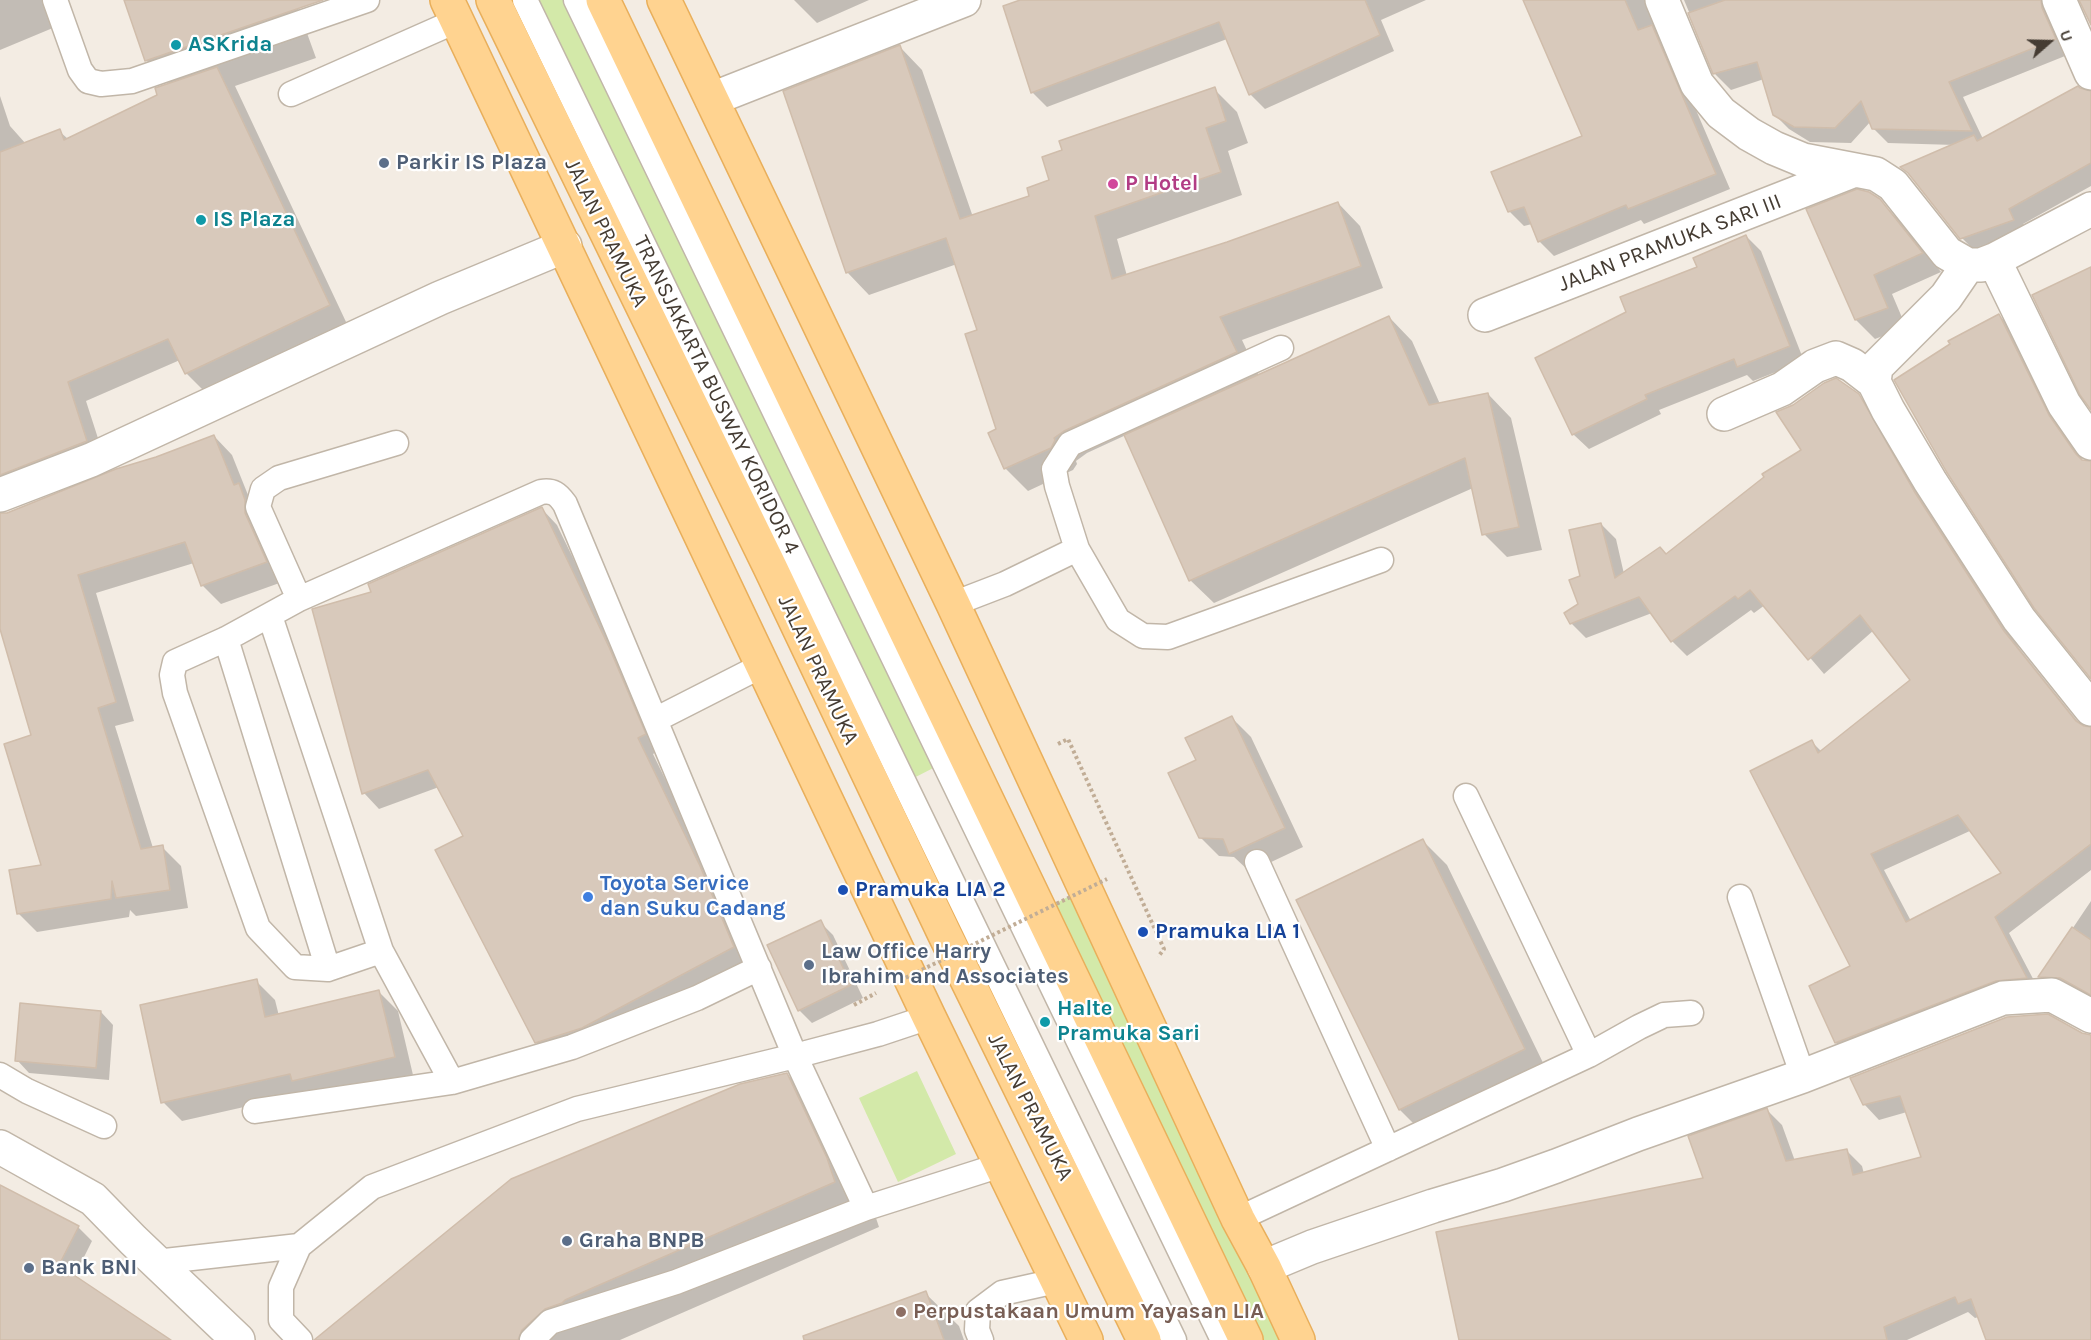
<!DOCTYPE html>
<html>
<head>
<meta charset="utf-8">
<style>
  body { margin:0 }
  #map { position:relative; width:2091px; height:1340px; overflow:hidden; background:#f3ece3; font-family:Karla,sans-serif }
  canvas { display:block }
  .north { position:absolute; left:2019px; top:12px; width:60px; height:60px; -webkit-text-stroke:4px #fff; paint-order:stroke; rotate:70deg; font-size:16px; font-weight:700; line-height:24px; text-align:center; color:#453c33 }
  .north::after { content:''; display:block; margin:auto; width:21px; height:27px; background:#453c33; clip-path:polygon(50% 0,100% 100%,50% 72%,0 100%) }
</style>
</head>
<body>
<div id="map">
<canvas width="2091" height="1340"></canvas>
<div class="north">U</div>
</div>
<script>
const c = document.querySelector('canvas').getContext('2d');
c.lineJoin = 'round';
function paint(path, color) {
  c.fillStyle = color;
  c.fill(path, 'evenodd');
}
function strokePath(path, color, width, dash) {
  c.strokeStyle = color;
  c.lineWidth = width;
  c.lineCap = dash ? 'butt' : 'round';
  c.setLineDash(dash || []);
  c.stroke(path);
}
function drawText(font, color, halo, rows, align = 'center') {
  c.font = font + ' Karla,sans-serif';
  c.lineWidth = 4.5;
  c.setLineDash([]);
  c.textBaseline = 'middle';
  c.strokeStyle = halo;
  c.fillStyle = color;
  for (const [text, x, y, turn = 0] of rows) {
    c.save();
    c.translate(x, y);
    c.rotate((+turn || 0) * Math.PI / 180);
    c.textAlign = isNaN(turn) ? turn : align;
    if (halo) c.strokeText(text, 0, 0);
    c.fillText(text, 0, 0);
    c.restore();
  }
}
paint(new Path2D(`
  M 525,0 L 576,0 L 943,763 L 904,783 Z
  M 1085,888 L 1298,1340 L 1248,1340 L 1041,911 Z
  M 917,1071 L 956,1154 L 898,1182 L 859,1098 Z`), '#d3e9a9');
paint(new Path2D(`
  M 0,0 L 61,0 L 60,25 L 0,50 Z
  M 125,0 L 295,0 L 316,58 L 235,86 L 347,324 L 205,392 L 186,373 L 180,360 L 86,401 L 105,460 L 0,510 L 0,96 L 10,126 L 26,144 L 59,131 L 68,139 L 159,96 L 170,84 L 147,61 Z
  M 794,0 L 869,0 L 817,23 Z
  M 1054,0 L 1426,0 L 1381,20 L 1394,51 L 1265,109 L 1250,94 L 1227,39 L 1047,107 L 1032,92 Z
  M 1532,0 L 1667,0 L 1659,24 L 1730,189 L 1644,224 L 1641,220 L 1554,256 L 1539,241 L 1532,224 L 1524,226 L 1509,211 L 1584,137 Z
  M 1684,0 L 2063,0 L 2070,54 L 1963,97 L 1983,139 L 2091,93 L 2091,186 L 2023,224 L 2028,235 L 1977,253 L 1962,238 L 1955,145 L 1888,143 L 1873,128 L 1871,121 L 1851,143 L 1810,142 L 1789,129 L 1774,114 L 1764,79 L 1731,90 L 1715,74 Z
  M 900,47 L 922,70 L 973,217 L 1031,197 L 1051,180 L 1214,89 L 1237,112 L 1248,143 L 1228,151 L 1242,195 L 1117,239 L 1127,276 L 1227,243 L 1338,203 L 1360,226 L 1383,288 L 1242,340 L 1259,376 L 1389,317 L 1412,341 L 1440,404 L 1488,394 L 1511,418 L 1542,550 L 1507,557 L 1484,534 L 1473,488 L 1214,603 L 1190,580 L 1126,435 L 1087,453 L 1076,461 L 1077,464 L 1073,470 L 1028,491 L 1005,468 L 979,331 L 957,264 L 869,295 L 847,272 Z
  M 1879,200 L 1899,220 L 1941,272 L 1892,294 L 1906,327 L 1875,339 L 1856,320 L 1808,210 Z
  M 1746,236 L 1761,251 L 1804,361 L 1753,381 L 1747,375 L 1659,410 L 1661,414 L 1589,449 L 1574,435 L 1537,358 L 1628,313 Z
  M 1999,315 L 2014,330 L 2062,429 L 2084,462 L 2091,463 L 2091,677 Z
  M 1858,395 L 1874,411 L 1929,507 L 2019,648 L 2083,728 L 2091,729 L 2091,870 L 2009,933 L 2040,992 L 1851,1058 L 1836,1043 L 1811,986 L 1852,967 L 1811,741 L 1822,752 L 1912,680 L 1874,630 L 1824,674 L 1765,605 L 1754,613 L 1751,610 L 1687,656 L 1672,641 L 1652,613 L 1586,638 L 1571,623 L 1580,605 L 1581,577 L 1601,524 L 1616,539 L 1624,574 L 1667,555 L 1803,450 ZM 1972,830 L 2005,873 L 1911,921 L 1884,870 Z
  M 214,436 L 232,455 L 248,495 L 257,503 L 285,581 L 221,604 L 202,585 L 194,563 L 96,593 L 134,721 L 115,726 L 153,848 L 162,847 L 181,866 L 188,908 L 136,916 L 130,910 L 129,917 L 37,932 L 18,913 L 43,866 L 33,736 L 0,624 L 0,515 L 7,514 Z
  M 542,509 L 557,525 L 625,665 L 660,750 L 653,754 L 716,883 L 749,963 L 552,1058 L 536,1042 L 465,836 L 439,787 L 379,809 L 364,793 L 314,610 L 374,593 Z
  M 1232,718 L 1251,737 L 1303,847 L 1250,872 L 1234,857 L 1219,856 L 1200,837 L 1198,760 Z
  M 1422,840 L 1447,865 L 1548,1073 L 1424,1134 L 1400,1110 L 1298,901 Z
  M 2091,901 L 2091,1000 L 2054,992 L 2040,977 Z
  M 820,922 L 833,935 L 863,998 L 812,1023 L 799,1010 Z
  M 256,981 L 275,1000 L 279,1016 L 379,992 L 398,1011 L 413,1075 L 312,1099 L 306,1093 L 182,1121 L 163,1102 Z
  M 101,1012 L 113,1025 L 109,1080 L 29,1073 L 17,1060 Z
  M 2007,1018 L 2091,1340 L 1988,1340 L 1979,1317 L 1975,1318 L 1968,1312 L 1907,1340 L 1460,1340 L 1705,1179 L 1767,1110 L 1782,1125 L 1795,1161 L 1847,1151 L 1862,1166 L 1864,1174 L 1923,1158 L 1907,1112 L 1879,1120 L 1864,1104 Z
  M 787,1074 L 831,1119 L 871,1203 L 879,1227 L 620,1340 L 317,1340 Z
  M 0,1187 L 78,1227 L 92,1241 L 74,1277 L 164,1340 L 0,1340 Z
  M 925,1293 L 959,1326 L 964,1340 L 817,1340 Z`), '#0003');
const building = new Path2D(`
  M 124,0 L 323,0 L 145,61 Z
  M 1020,0 L 1365,0 L 1380,35 L 1249,95 L 1219,22 L 1031,93 L 1003,6 Z
  M 1523,0 L 1625,0 L 1638,30 L 1652,25 L 1716,174 L 1628,209 L 1626,205 L 1538,242 L 1524,207 L 1508,212 L 1491,172 L 1582,136 Z
  M 1725,0 L 2041,0 L 2042,8 L 2056,39 L 1949,82 L 1972,131 L 1872,129 L 1861,101 L 1835,128 L 1794,127 L 1773,115 L 1757,62 L 1713,74 L 1688,13 Z
  M 2079,0 L 2091,0 L 2091,25 Z
  M 900,45 L 960,219 L 1029,196 L 1027,188 L 1049,180 L 1042,157 L 1062,150 L 1059,141 L 1215,87 L 1226,121 L 1206,128 L 1221,172 L 1095,216 L 1112,279 L 1227,242 L 1338,202 L 1361,266 L 1220,317 L 1237,352 L 1064,431 L 1054,438 L 1055,440 L 1051,448 L 1004,469 L 988,433 L 996,429 L 965,334 L 977,330 L 946,238 L 846,273 L 783,91 Z
  M 217,67 L 330,305 L 185,374 L 168,339 L 68,382 L 87,441 L 0,475 L 0,152 L 60,129 L 64,140 L 157,95 L 155,88 Z
  M 2078,86 L 2080,88 L 2091,91 L 2091,163 L 2009,209 L 2014,220 L 1960,239 L 1908,173 L 1900,167 L 1974,135 L 1977,141 Z
  M 1857,189 L 1869,192 L 1880,199 L 1923,253 L 1874,275 L 1888,308 L 1855,320 L 1806,209 Z
  M 1746,235 L 1790,346 L 1737,367 L 1734,359 L 1645,395 L 1647,399 L 1572,435 L 1535,358 L 1626,312 L 1620,297 L 1697,267 L 1693,258 Z
  M 2091,267 L 2091,410 L 2080,395 L 2032,295 Z
  M 1999,314 L 2049,415 L 2076,454 L 2082,460 L 2091,461 L 2091,679 L 2034,608 L 1946,471 L 1894,380 L 1950,344 L 1948,341 Z
  M 1389,316 L 1429,405 L 1488,393 L 1519,527 L 1482,535 L 1465,458 L 1189,581 L 1124,435 Z
  M 1836,378 L 1859,394 L 1914,491 L 2004,631 L 2076,721 L 2084,726 L 2091,727 L 2091,844 L 1995,917 L 2027,978 L 1996,981 L 1835,1043 L 1809,986 L 1850,966 L 1750,771 L 1812,740 L 1818,753 L 1910,680 L 1860,615 L 1808,660 L 1750,590 L 1738,599 L 1735,596 L 1671,642 L 1639,597 L 1570,624 L 1564,613 L 1578,604 L 1569,580 L 1580,576 L 1569,530 L 1601,523 L 1615,578 L 1660,547 L 1666,554 L 1764,477 L 1762,474 L 1801,450 L 1776,412 L 1793,405 L 1824,383 ZM 1958,815 L 2001,873 L 1906,922 L 1871,854 Z
  M 214,435 L 234,485 L 239,483 L 245,500 L 245,513 L 267,562 L 201,586 L 185,542 L 78,575 L 116,702 L 98,708 L 141,849 L 163,845 L 170,890 L 116,898 L 112,881 L 111,899 L 17,914 L 9,870 L 41,865 L 4,744 L 31,735 L 0,629 L 0,513 L 7,513 L 116,469 L 156,457 Z
  M 542,507 L 609,647 L 646,734 L 638,738 L 700,866 L 734,947 L 582,1028 L 535,1043 L 435,850 L 463,836 L 428,770 L 362,794 L 312,609 L 371,592 L 368,584 Z
  M 1232,716 L 1285,828 L 1229,854 L 1223,839 L 1199,838 L 1168,773 L 1196,760 L 1185,738 Z
  M 1423,839 L 1525,1049 L 1399,1110 L 1296,900 Z
  M 821,920 L 851,985 L 798,1011 L 767,945 Z
  M 2072,927 L 2091,940 L 2091,995 L 2060,978 L 2038,977 Z
  M 257,979 L 265,1017 L 379,990 L 395,1057 L 292,1081 L 290,1074 L 161,1103 L 140,1005 Z
  M 20,1003 L 101,1011 L 96,1068 L 15,1061 Z
  M 2048,1014 L 2082,1033 L 2091,1035 L 2091,1340 L 1986,1340 L 1971,1299 L 1958,1304 L 1955,1297 L 1884,1327 L 1887,1340 L 1459,1340 L 1436,1232 L 1703,1178 L 1688,1136 L 1767,1108 L 1786,1161 L 1847,1149 L 1853,1175 L 1921,1157 L 1900,1096 L 1863,1105 L 1850,1078 L 2007,1017 Z
  M 787,1073 L 827,1158 L 835,1182 L 565,1300 L 562,1303 L 545,1309 L 522,1330 L 518,1340 L 314,1340 L 511,1179 L 740,1084 Z
  M 0,1185 L 79,1226 L 59,1265 L 171,1340 L 0,1340 Z
  M 926,1291 L 944,1340 L 804,1340 L 803,1336 Z`);
paint(building, '#d8c9bb');
strokePath(building, '#d0bdab', 1.5);
const service = new Path2D(`
  M 55,0 L 80,70 L 88,81 L 101,84 L 132,81 L 367,0
  M 525,0 L 1174,1340
  M 576,0 L 1223,1340
  M 291,94 L 456,21
  M 1077,549 L 1118,620 L 1143,636 L 1168,637 L 1381,560
  M 299,599 L 258,507 L 263,489 L 279,478 L 396,443
  M 953,604 L 1005,584 L 1077,549 L 1057,486 L 1054,469 L 1070,444 L 1281,348
  M 270,616 L 381,951
  M 226,639 L 328,969
  M 655,720 L 763,665
  M 1466,796 L 1589,1055
  M 1257,862 L 1388,1149
  M 1740,897 L 1803,1076
  M 0,1075 L 27,1091 L 104,1126
  M 452,1082 L 381,951 L 328,969 L 295,967 L 258,928 L 175,693 L 172,675 L 175,662 L 226,639 L 299,599 L 541,492 C 553,490 558,494 565,504 L 795,1056 L 866,1208
  M 255,1111 L 452,1082 L 572,1047 L 697,998 L 759,968
  M 1238,1219 L 1589,1055 L 1639,1027 L 1664,1015 L 1691,1013
  M 156,1262 L 299,1246
  M 300,1340 L 281,1320 L 281,1287 L 299,1246 L 372,1187 L 577,1109 L 795,1056 L 878,1034 L 929,1017
  M 532,1340 L 550,1322 L 676,1282 L 866,1208 L 1001,1165
  M 981,1340 L 977,1330 L 978,1311 L 1002,1293 L 1056,1281`);
const minor = new Path2D(`
  M 1662,0 L 1697,84 L 1721,113 L 1749,134 L 1774,148 L 1803,160 L 1876,174 L 1893,185 L 1947,253 L 1968,265 L 1981,265 L 1994,260 L 2091,209
  M 2059,0 L 2091,73
  M 712,99 L 964,0
  M 1994,260 L 2064,404 L 2091,443
  M 1968,265 L 1946,297 L 1876,367 L 1874,382 L 1888,410 L 1930,481 L 2019,619 L 2091,709
  M 1485,315 L 1855,170
  M 1724,414 L 1782,389 L 1815,366 L 1836,358 L 1852,365 L 1874,382
  M 0,495 L 91,460 L 440,298 L 565,246
  M 0,1147 L 93,1199 L 133,1240 L 238,1340
  M 1264,1267 L 1312,1247 L 1433,1206 L 1503,1185 L 1556,1166 L 1638,1134 L 1803,1076 L 2003,998 L 2052,995 L 2091,1016`);
const primary = new Path2D(`
  M 447,0 L 929,1017 L 1086,1340
  M 493,0 L 770,567 L 944,933 L 1144,1340
  M 603,0 L 1246,1340
  M 664,0 L 953,604 L 1238,1219 L 1264,1267 L 1298,1340`);
strokePath(service, '#c1b6a8', 27);
strokePath(minor, '#c1b6a8', 36);
strokePath(primary, '#e9af5b', 36);
strokePath(new Path2D(`
  M 1058,744 L 1068,739 L 1164,949 L 1158,957
  M 854,1005 L 876,993`), '#c1ad96', 4, [3, 3]);
strokePath(service, '#fff', 24);
strokePath(minor, '#fff', 33);
strokePath(primary, '#ffd390', 33);
strokePath(new Path2D(`
  M 895,983 L 1107,879`), '#c1ad96', 4, [3, 3]);
for (const [x, y, r, color] of [
  [176,45,6,"#0f9aa8"],
  [384,163,6,"#5c6f8a"],
  [1113,184,6,"#d1479c"],
  [201,220,6,"#0f9aa8"],
  [843,890,6,"#1a4fb4"],
  [588,897,6,"#3f7fe0"],
  [1143,932,6,"#1a4fb4"],
  [809,965,6,"#5c6f8a"],
  [1045,1022,6,"#0f9aa8"],
  [567,1241,6,"#5c6f8a"],
  [29,1268,6,"#5c6f8a"],
  [901,1312,6,"#8d6e63"]
]) {
  const dot = new Path2D();
  dot.arc(x, y, r, 0, 2 * Math.PI);
  c.fillStyle = color;
  c.fill(dot);
  strokePath(dot, '#fff', 2);
}
drawText('bold 22px', '#0d838f', '#fff', [
  ["ASKrida",188,45],
  ["IS Plaza",213,220],
  ["Halte",1057,1009],
  ["Pramuka Sari",1057,1034]
], 'left');
drawText('bold 22px', '#4e5e75', '#fff', [
  ["Parkir IS Plaza",396,163],
  ["Law Office Harry",821,952],
  ["Ibrahim and Associates",821,977],
  ["Graha BNPB",579,1241],
  ["Bank BNI",41,1268]
], 'left');
drawText('bold 22px', '#b23c85', '#fff', [
  ["P Hotel",1125,184]
], 'left');
drawText('22px', '#453c33', '#fff', [
  ["JALAN PRAMUKA",606,233,64],
  ["JALAN PRAMUKA SARI III",1670,243,-21],
  ["TRANSJAKARTA BUSWAY KORIDOR 4",716,395,64],
  ["JALAN PRAMUKA",818,670,65],
  ["JALAN PRAMUKA",1030,1107,63]
]);
drawText('bold 22px', '#366cbe', '#fff', [
  ["Toyota Service",600,884],
  ["dan Suku Cadang",600,909]
], 'left');
drawText('bold 22px', '#164399', '#fff', [
  ["Pramuka LIA 2",855,890],
  ["Pramuka LIA 1",1155,932]
], 'left');
drawText('bold 22px', '#785e54', '#fff', [
  ["Perpustakaan Umum Yayasan LIA",913,1312]
], 'left');
</script>
</body>
</html>
